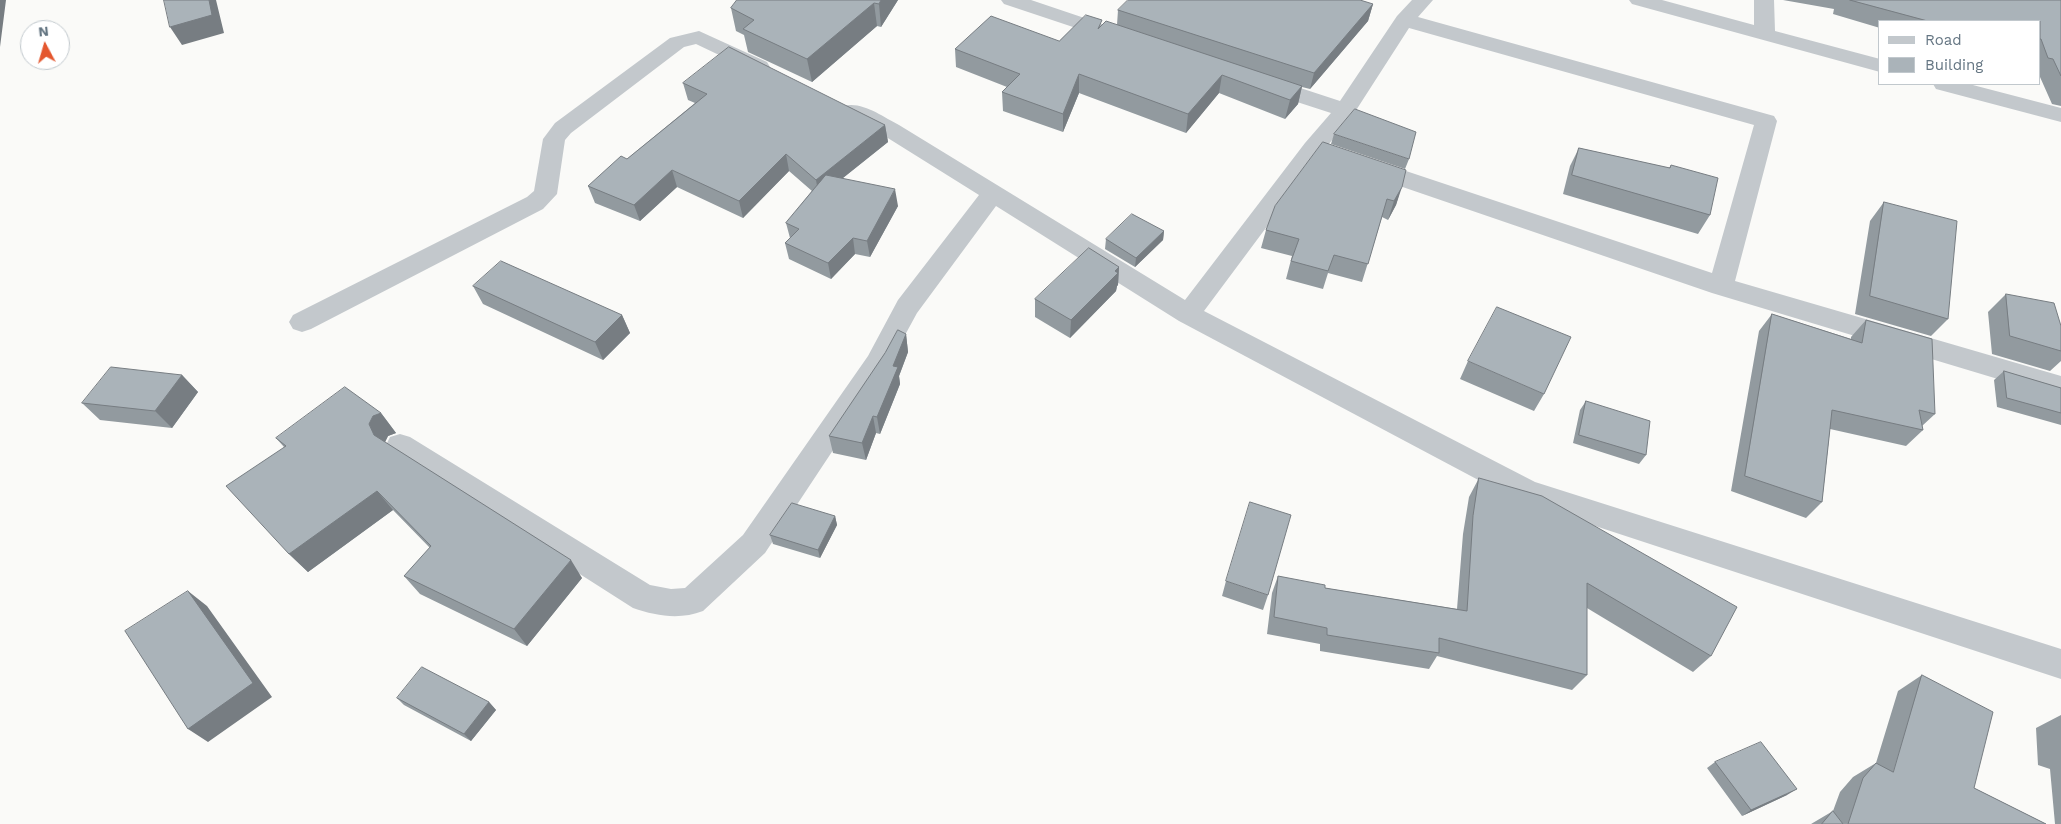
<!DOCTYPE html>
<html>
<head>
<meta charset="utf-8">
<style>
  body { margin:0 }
  #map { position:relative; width:2061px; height:824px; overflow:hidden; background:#fafaf8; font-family:"Work Sans",sans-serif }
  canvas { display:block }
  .legend { position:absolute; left:1878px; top:20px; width:162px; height:65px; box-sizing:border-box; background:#fff; border:1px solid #c1c8cd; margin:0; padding:6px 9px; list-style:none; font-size:15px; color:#657683 }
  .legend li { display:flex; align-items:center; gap:10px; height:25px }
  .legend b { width:25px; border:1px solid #c1c8cd }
  .north { position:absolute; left:20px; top:20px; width:50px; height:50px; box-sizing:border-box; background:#fff; border:1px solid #c1c8cd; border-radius:50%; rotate:354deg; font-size:14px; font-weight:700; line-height:20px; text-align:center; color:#657683 }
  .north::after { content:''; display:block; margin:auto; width:18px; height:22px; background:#e4572e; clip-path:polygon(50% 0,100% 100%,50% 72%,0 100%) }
</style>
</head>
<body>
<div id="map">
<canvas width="2061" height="824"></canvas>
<ul class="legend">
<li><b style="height:6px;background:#c3c8cc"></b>Road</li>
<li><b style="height:14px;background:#aab3b9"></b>Building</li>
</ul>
<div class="north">N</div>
</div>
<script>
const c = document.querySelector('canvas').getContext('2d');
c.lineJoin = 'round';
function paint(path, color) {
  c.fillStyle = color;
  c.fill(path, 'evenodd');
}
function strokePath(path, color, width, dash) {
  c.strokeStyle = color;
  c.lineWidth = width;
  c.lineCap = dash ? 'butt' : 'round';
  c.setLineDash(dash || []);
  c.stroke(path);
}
paint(new Path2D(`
  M 1001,0 L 1031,0 L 1120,30 L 1123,34 L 1120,38 L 1113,40 L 1106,38 L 1004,4 Z
  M 1412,0 L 1433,0 L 1418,17 L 1774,116 L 1777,121 L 1735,281 L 2061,376 L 2061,398 L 1712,293 L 1318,158 L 1204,311 L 1535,482 L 2061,649 L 2061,679 L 1516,500 L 1179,321 L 996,206 L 917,313 L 886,370 L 765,553 L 703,611 C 680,620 656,616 633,608 L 390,453 L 386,445 L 390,437 L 400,434 L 410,437 L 650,585 L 671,589 L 685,588 L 743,535 L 868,356 L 898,300 L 979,195 L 883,135 L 844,116 L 841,111 L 844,106 C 862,101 883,117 899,125 L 1185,300 L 1305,143 L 1331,113 L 1257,89 L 1254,84 L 1257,79 L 1265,77 L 1273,79 L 1340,101 L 1397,16 ZM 1409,28 L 1754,125 L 1712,273 L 1328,145 L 1353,115 Z
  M 1629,0 L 1662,0 L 1754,25 L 1754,0 L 1774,0 L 1775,31 L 1880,59 L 1880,72 L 1632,4 Z
  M 699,31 L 767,62 L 770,67 L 767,72 L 759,74 L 696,44 L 684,47 L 571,133 L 565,140 L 557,194 L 543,209 L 311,329 L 302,332 L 293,329 L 289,322 L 293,315 L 527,197 L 534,191 L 543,139 L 555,123 L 670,38 Z
  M 1933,84 L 1969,84 L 2061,108 L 2061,122 L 1936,89 Z`), '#c3c8cc');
paint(new Path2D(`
  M 737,0 L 898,0 L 881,27 L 877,26 L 812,82 L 748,52 L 744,35 L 736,31 L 731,8 Z
  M 1783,0 L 2061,0 L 2061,106 L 2052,104 L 2040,77 L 2040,21 L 1880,21 L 1880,28 L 1833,14 L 1834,9 Z
  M 1373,4 L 1368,21 L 1310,89 L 1302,87 L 1298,104 L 1285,119 L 1219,93 L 1186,133 L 1079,93 L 1063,132 L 1003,111 L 1002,92 L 1007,87 L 956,67 L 955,49 L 1059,41 L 1102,25 L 1117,25 L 1118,10 Z
  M 683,83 L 885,125 L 888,142 L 843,178 L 898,206 L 870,257 L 855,254 L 831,279 L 789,259 L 785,243 L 790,238 L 786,223 L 812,191 L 789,171 L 743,218 L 677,187 L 640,221 L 595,203 L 588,186 L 627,159 L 695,103 L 688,100 Z
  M 1334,134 L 1409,159 L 1405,169 L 1331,144 Z
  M 1579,148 L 1669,168 L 1671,165 L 1710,215 L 1698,234 L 1563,194 L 1570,166 Z
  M 1406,170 L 1396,205 L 1388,220 L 1382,217 L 1362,282 L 1328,273 L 1323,289 L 1286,279 L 1292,256 L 1261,248 L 1266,230 Z
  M 1884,202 L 1948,319 L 1931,336 L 1855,314 L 1870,221 Z
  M 1164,231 L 1163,240 L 1135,267 L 1105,249 L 1106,239 Z
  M 1119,267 L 1118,285 L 1117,286 L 1116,291 L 1070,338 L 1035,317 L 1035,299 Z
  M 473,286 L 622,315 L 630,333 L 603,360 L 483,304 Z
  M 2006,294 L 2061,326 L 2061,361 L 2050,371 L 1992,354 L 1988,312 Z
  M 1772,314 L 1851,339 L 1851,337 L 1866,320 L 1935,414 L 1922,426 L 1923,430 L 1906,446 L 1830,429 L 1822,502 L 1806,518 L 1731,491 L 1759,331 Z
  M 906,334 L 908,352 L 899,376 L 900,384 L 880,434 L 876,433 L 866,460 L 833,453 L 829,436 Z
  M 1468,361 L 1544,394 L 1534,411 L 1460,379 Z
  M 2004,371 L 2061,388 L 2061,425 L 1997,407 L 1994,380 Z
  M 182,375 L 198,392 L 172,428 L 100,420 L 82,403 Z
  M 1586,401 L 1646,455 L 1639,464 L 1573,443 L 1580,410 Z
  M 381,413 L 396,433 L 388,436 L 385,442 L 582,578 L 527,646 L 420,594 L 404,576 L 430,548 L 393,510 L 308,572 L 289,554 L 284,447 L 276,438 Z
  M 1479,478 L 1711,656 L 1693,672 L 1587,608 L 1587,675 L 1572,690 L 1437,656 L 1429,669 L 1320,651 L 1320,644 L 1267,634 L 1272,593 L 1278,576 L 1325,588 L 1457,609 L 1463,534 L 1469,497 Z
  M 835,516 L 837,525 L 820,558 L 773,544 L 770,535 Z
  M 1226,581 L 1268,595 L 1263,610 L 1222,596 Z
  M 1922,675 L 1974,788 L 2046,824 L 1811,824 L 1833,811 L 1840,792 L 1853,777 L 1876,763 L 1898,691 Z
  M 397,698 L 489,702 L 496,710 L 471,741 L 404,705 Z
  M 2061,715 L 2061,824 L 2055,824 L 2050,769 L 2038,765 L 2036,728 Z
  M 1715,762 L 1787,795 L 1742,816 L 1707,768 Z`), '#929a9f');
paint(new Path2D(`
  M 0,0 L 6,0 L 0,47 Z
  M 209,0 L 216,0 L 224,33 L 182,45 L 170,27 Z
  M 881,0 L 898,0 L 881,27 L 879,4 Z
  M 874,3 L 877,26 L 812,82 L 807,59 Z
  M 1373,4 L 1368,21 L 1310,89 L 1314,73 Z
  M 1079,74 L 1079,93 L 1063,132 L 1063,114 Z
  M 1222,75 L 1219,93 L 1186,133 L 1188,114 Z
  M 1302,86 L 1298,104 L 1285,119 L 1290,100 Z
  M 885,125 L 888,142 L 819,197 L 816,180 Z
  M 786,154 L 789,171 L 743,218 L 739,201 Z
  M 672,170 L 677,187 L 640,221 L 634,205 Z
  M 1402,187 L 1396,205 L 1388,220 L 1394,201 Z
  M 895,189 L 898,206 L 870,257 L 867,241 Z
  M 1164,231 L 1163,240 L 1135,267 L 1136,258 Z
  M 853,238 L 855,254 L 831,279 L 828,263 Z
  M 1119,267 L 1118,285 L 1117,286 L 1116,291 L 1070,338 L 1071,320 Z
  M 622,315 L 630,333 L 603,360 L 595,342 Z
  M 906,334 L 908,352 L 899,376 L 900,384 L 880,434 L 877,417 L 893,366 Z
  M 182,375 L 198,392 L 172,428 L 155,411 Z
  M 381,413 L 396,433 L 388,436 L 384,444 L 374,435 L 369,424 L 373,416 Z
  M 873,416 L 876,433 L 866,460 L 862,443 Z
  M 377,491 L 393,510 L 308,572 L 289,554 Z
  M 835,516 L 837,525 L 820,558 L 818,550 Z
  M 571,560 L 582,578 L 527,646 L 514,629 Z
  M 188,591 L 207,606 L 272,697 L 208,742 L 188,729 Z
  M 489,702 L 496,710 L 471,741 L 464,734 Z
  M 1797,789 L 1787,795 L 1742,816 L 1751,810 Z`), '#777d82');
const building = new Path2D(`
  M 164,0 L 209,0 L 212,15 L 170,27 Z
  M 737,0 L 881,0 L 879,4 L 874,3 L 807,59 L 743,29 L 754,20 L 731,8 Z
  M 1128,0 L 1360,0 L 1373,4 L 1314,73 L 1118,10 Z
  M 1850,0 L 2061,0 L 2061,76 L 2053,59 L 2048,58 L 2041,39 L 2040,39 L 2040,21 L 1928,21 Z
  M 1086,15 L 1102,20 L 1098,29 L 1106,21 L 1302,86 L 1290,100 L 1222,75 L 1188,114 L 1079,74 L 1063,114 L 1002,92 L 1020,74 L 955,49 L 991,16 L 1059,41 Z
  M 729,47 L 885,125 L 816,180 L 786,154 L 739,201 L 672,170 L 634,205 L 588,186 L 621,156 L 627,159 L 707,94 L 683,83 Z
  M 1355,109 L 1416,132 L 1409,159 L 1334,134 Z
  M 1323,142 L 1406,170 L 1402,187 L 1394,201 L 1387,199 L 1368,264 L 1334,255 L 1328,271 L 1291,261 L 1299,239 L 1266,230 L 1275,206 Z
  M 1579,148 L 1670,168 L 1671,165 L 1718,178 L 1710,215 L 1572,175 Z
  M 826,175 L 895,189 L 867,241 L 853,238 L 828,263 L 785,243 L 799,229 L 786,223 Z
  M 1884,202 L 1957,221 L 1948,319 L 1870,296 Z
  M 1132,214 L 1164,231 L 1136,258 L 1106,239 Z
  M 1089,248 L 1119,267 L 1115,271 L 1118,273 L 1071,320 L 1035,299 Z
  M 501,261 L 622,315 L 595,342 L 473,286 Z
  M 2006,294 L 2054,303 L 2061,326 L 2061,351 L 2010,336 Z
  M 1497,307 L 1571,337 L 1544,394 L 1468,361 Z
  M 1772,314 L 1862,343 L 1866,320 L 1932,339 L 1935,414 L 1919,410 L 1923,430 L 1832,410 L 1822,502 L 1745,476 Z
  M 898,330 L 906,334 L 893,366 L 898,367 L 877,417 L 873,416 L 862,443 L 829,436 L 885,353 Z
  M 111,367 L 182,375 L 155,411 L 82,403 Z
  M 2004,371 L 2061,388 L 2061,413 L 2007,398 Z
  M 345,387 L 381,413 L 373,416 L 369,424 L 374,435 L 571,560 L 514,629 L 404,576 L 431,546 L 377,491 L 289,554 L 226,486 L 286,446 L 276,438 Z
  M 1586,401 L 1650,421 L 1646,455 L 1579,435 Z
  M 1479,478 L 1542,496 L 1737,607 L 1711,656 L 1587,583 L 1587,675 L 1439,638 L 1439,653 L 1327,635 L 1327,628 L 1274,617 L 1278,576 L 1325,585 L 1325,588 L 1467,611 L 1473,516 Z
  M 1250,502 L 1291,515 L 1268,595 L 1226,581 Z
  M 792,503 L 835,516 L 818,550 L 770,535 Z
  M 188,591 L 253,683 L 188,729 L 125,631 Z
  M 422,667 L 489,702 L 464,734 L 397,698 Z
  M 1922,675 L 1993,712 L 1974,788 L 2046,824 L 1848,824 L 1863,778 L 1876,763 L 1893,772 Z
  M 1761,742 L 1797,789 L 1751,810 L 1715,762 Z
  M 1833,811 L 1843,824 L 1822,824 Z`);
paint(building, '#aab3b9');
strokePath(building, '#777d82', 1);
</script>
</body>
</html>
